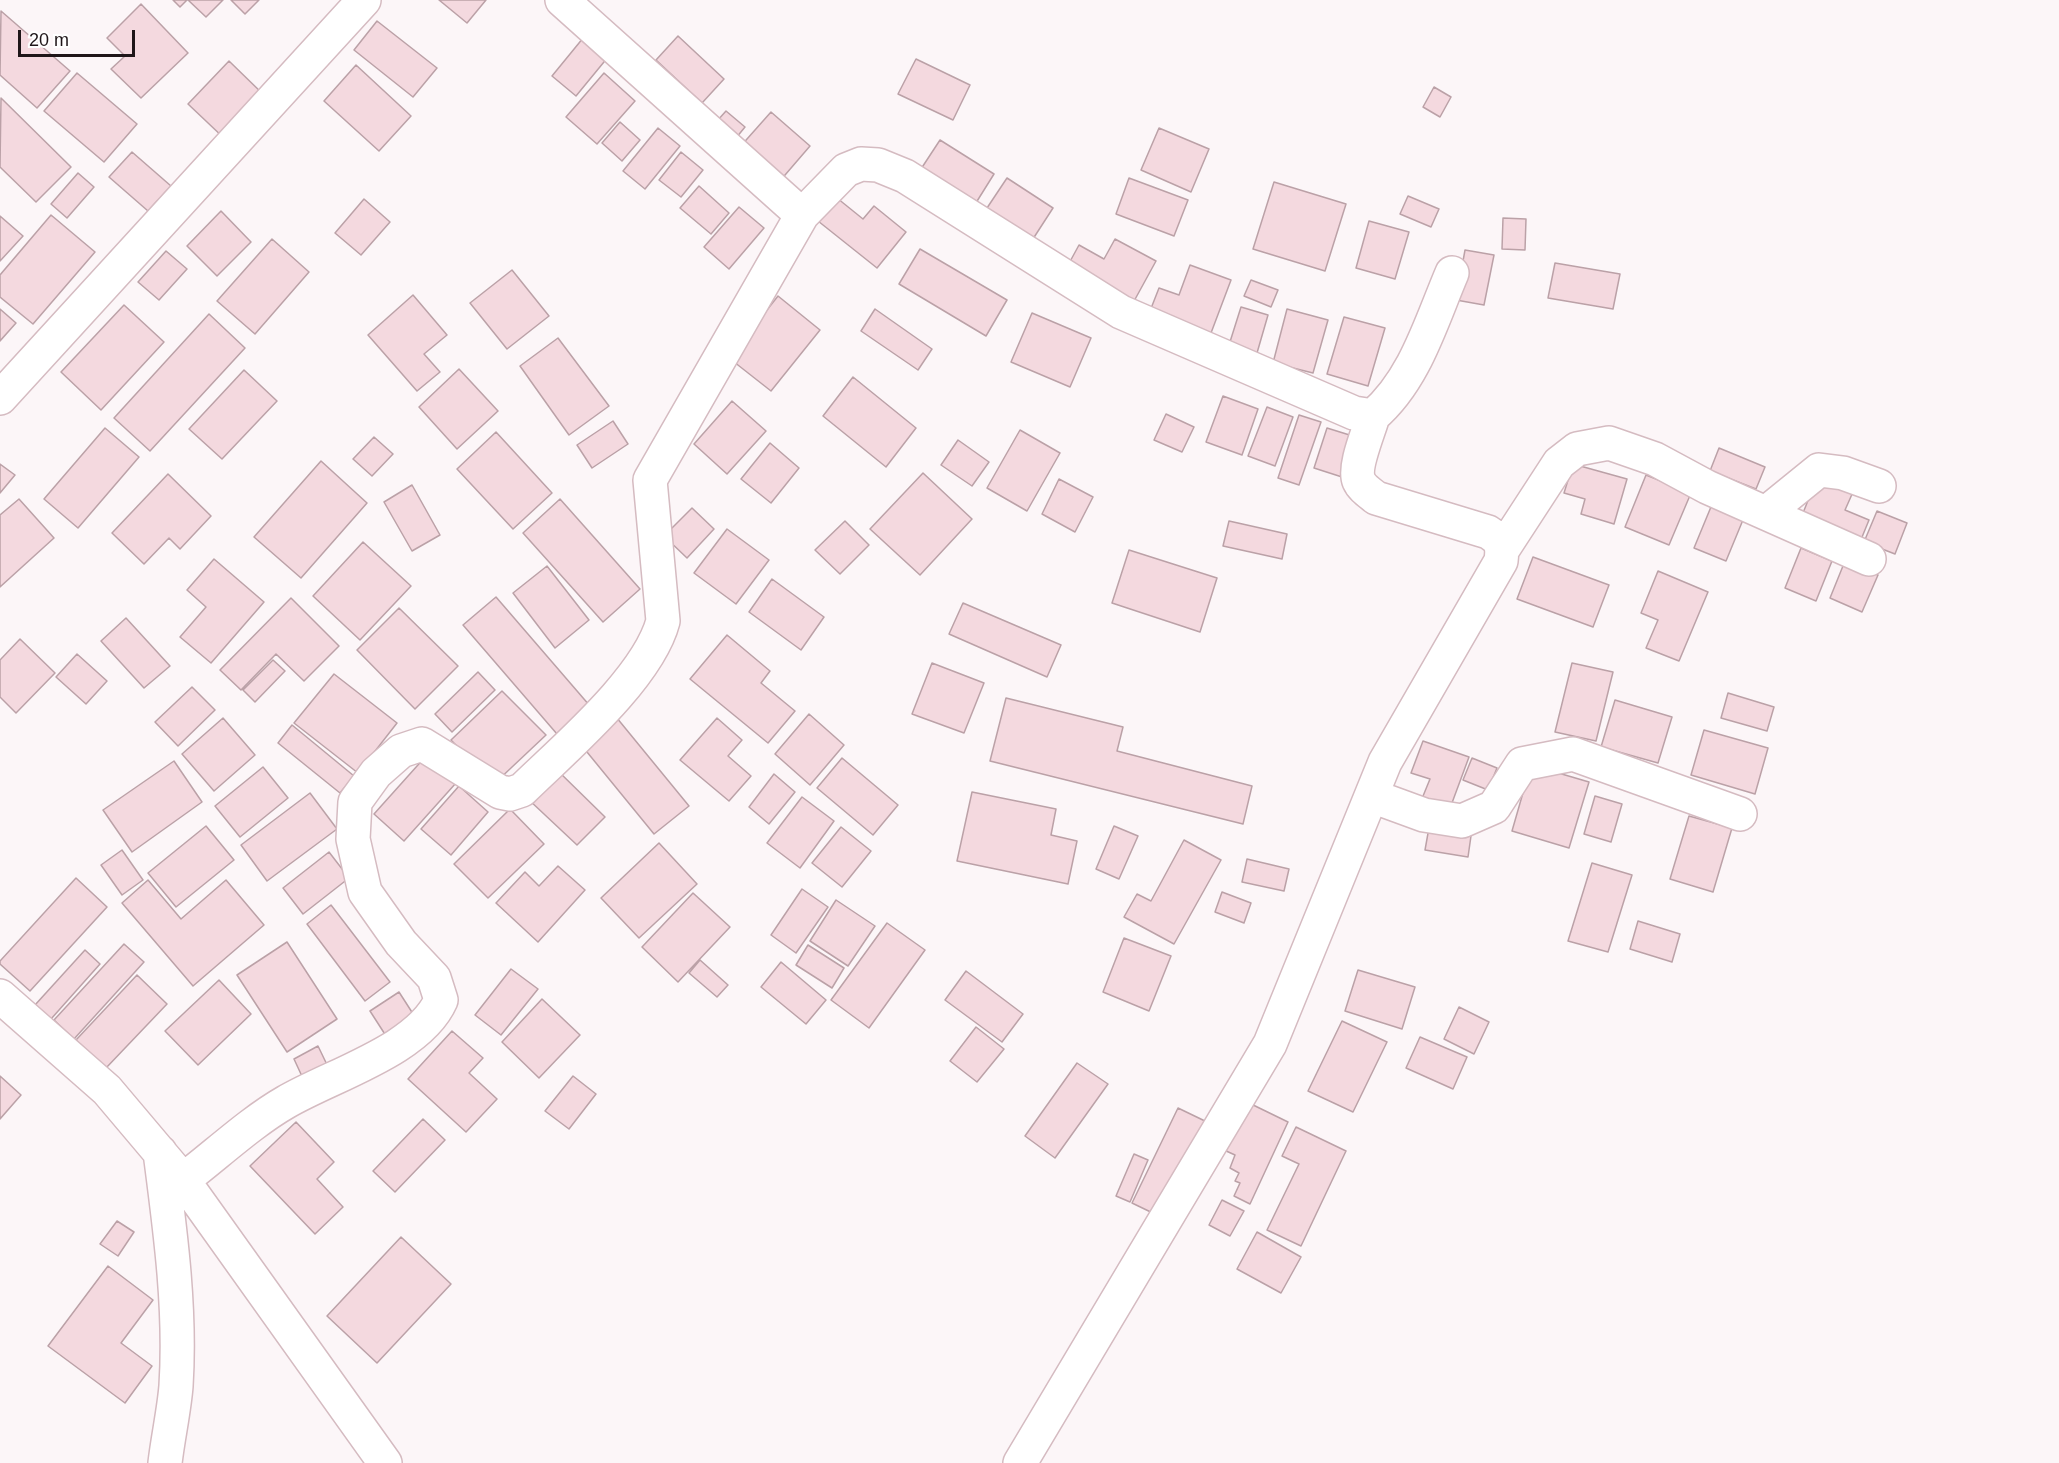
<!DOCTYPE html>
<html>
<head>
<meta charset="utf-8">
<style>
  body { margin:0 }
  #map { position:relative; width:2059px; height:1463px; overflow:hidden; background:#fcf6f8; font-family:Helvetica,sans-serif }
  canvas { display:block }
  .scale { position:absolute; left:18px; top:30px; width:117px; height:27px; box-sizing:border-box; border:3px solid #1f1619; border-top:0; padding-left:8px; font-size:18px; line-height:21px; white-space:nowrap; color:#1f1619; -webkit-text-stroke:4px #fff; paint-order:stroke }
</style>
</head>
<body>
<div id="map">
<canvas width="2059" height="1463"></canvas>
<div class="scale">20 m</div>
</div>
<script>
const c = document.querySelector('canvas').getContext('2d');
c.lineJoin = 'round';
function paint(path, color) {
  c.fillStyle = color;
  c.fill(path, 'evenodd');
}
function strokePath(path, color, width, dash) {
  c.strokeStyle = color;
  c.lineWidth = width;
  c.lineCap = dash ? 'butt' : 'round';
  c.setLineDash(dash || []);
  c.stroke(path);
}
const building = new Path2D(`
  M 173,0 L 187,0 L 180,7 Z
  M 188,0 L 223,0 L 206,17 Z
  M 231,0 L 259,0 L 245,14 Z
  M 439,0 L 486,0 L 467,23 Z
  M 141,4 L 188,53 L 141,98 L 111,69 L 125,56 L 107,38 Z
  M 1,11 L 70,71 L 37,108 L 0,75 Z
  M 377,21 L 437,68 L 413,97 L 354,50 Z
  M 588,32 L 613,51 L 576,96 L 552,76 Z
  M 678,36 L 724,79 L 702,103 L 656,60 Z
  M 916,59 L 970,85 L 953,120 L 898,94 Z
  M 229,61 L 266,97 L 226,140 L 188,104 Z
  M 356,65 L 411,116 L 379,151 L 324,101 Z
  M 77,73 L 137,124 L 104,162 L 44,111 Z
  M 604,73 L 635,101 L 597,144 L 566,117 Z
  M 1434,87 L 1451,97 L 1440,117 L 1423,107 Z
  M 1,98 L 71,167 L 36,202 L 0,167 Z
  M 726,111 L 745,127 L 736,138 L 717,121 Z
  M 771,112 L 810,146 L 779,182 L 739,148 Z
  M 620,122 L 640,140 L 622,161 L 602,143 Z
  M 658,128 L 680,146 L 645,189 L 623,171 Z
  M 1159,128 L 1209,149 L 1191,192 L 1141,170 Z
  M 940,140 L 994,174 L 974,206 L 919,172 Z
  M 132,152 L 171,186 L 148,211 L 109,177 Z
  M 681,152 L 703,170 L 681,197 L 659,180 Z
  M 78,173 L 94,187 L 67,218 L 51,204 Z
  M 1007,178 L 1053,208 L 1031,242 L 985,211 Z
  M 1129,178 L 1188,200 L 1174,236 L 1116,214 Z
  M 1274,182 L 1346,204 L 1325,271 L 1253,249 Z
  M 699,186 L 729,213 L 711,234 L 680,208 Z
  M 1408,196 L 1439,209 L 1431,227 L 1400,214 Z
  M 837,198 L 863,219 L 874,206 L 906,232 L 877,268 L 818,221 Z
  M 364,199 L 390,222 L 361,255 L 335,233 Z
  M 739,207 L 764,228 L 729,269 L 704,247 Z
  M 221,211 L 251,242 L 217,276 L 187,246 Z
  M 51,215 L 95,252 L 33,324 L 0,297 L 0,275 Z
  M 0,216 L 23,236 L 0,261 Z
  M 1503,218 L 1526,219 L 1525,250 L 1502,249 Z
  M 1369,221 L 1409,232 L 1395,279 L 1356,268 Z
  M 272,239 L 309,272 L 255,334 L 217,301 Z
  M 1115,239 L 1156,261 L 1133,303 L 1067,267 L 1079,245 L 1104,259 Z
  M 920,249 L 1007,300 L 986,336 L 899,284 Z
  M 1465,250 L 1494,255 L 1484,305 L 1456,300 Z
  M 166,251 L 187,269 L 159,300 L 138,282 Z
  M 1555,263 L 1620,274 L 1613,309 L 1548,298 Z
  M 1190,265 L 1231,280 L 1211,333 L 1150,311 L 1159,288 L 1179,295 Z
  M 512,270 L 549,316 L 507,349 L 470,303 Z
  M 1251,280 L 1278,290 L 1271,307 L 1244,296 Z
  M 413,295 L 447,335 L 424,354 L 440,372 L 417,391 L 368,335 Z
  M 778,296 L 820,330 L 771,391 L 729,358 Z
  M 124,305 L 164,342 L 101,410 L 61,372 Z
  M 1241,307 L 1268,315 L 1257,353 L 1229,345 Z
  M 0,309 L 16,323 L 0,341 Z
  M 875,309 L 932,349 L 918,370 L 861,331 Z
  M 1287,309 L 1328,320 L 1313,373 L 1273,363 Z
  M 1032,313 L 1091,338 L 1070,387 L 1011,362 Z
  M 209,314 L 245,348 L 150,451 L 114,418 Z
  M 1344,317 L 1385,328 L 1368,386 L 1327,374 Z
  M 558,338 L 609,406 L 569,435 L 520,366 Z
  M 459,369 L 498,411 L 457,449 L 419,407 Z
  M 244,370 L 277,401 L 222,459 L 189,429 Z
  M 853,377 L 916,428 L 886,467 L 823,416 Z
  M 1223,396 L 1258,409 L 1242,455 L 1206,442 Z
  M 732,401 L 766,431 L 727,474 L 694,444 Z
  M 1267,407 L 1293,417 L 1275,466 L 1248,456 Z
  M 1166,414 L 1194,427 L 1182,452 L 1154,440 Z
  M 1299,415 L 1321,422 L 1299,485 L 1278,478 Z
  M 613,421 L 628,444 L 592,468 L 577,445 Z
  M 105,428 L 139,457 L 78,528 L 44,499 Z
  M 1327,428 L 1356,437 L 1342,477 L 1314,468 Z
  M 1020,430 L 1060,453 L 1027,511 L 987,488 Z
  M 496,432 L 552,493 L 513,529 L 457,469 Z
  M 374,437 L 393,454 L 372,476 L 353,459 Z
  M 958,440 L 989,462 L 972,486 L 941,465 Z
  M 770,443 L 799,468 L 771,503 L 741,479 Z
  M 1719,448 L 1765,467 L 1756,489 L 1710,471 Z
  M 321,461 L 367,503 L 301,578 L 254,537 Z
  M 0,464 L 15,475 L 0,493 Z
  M 1573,464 L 1627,479 L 1614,524 L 1581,514 L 1585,499 L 1564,493 Z
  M 923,473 L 972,519 L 920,575 L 870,529 Z
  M 168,474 L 211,516 L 180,549 L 169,538 L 144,564 L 112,533 Z
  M 1646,475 L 1691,493 L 1669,545 L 1625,527 Z
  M 1817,478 L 1853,492 L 1845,510 L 1869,520 L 1860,542 L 1801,518 Z
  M 1059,479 L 1093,497 L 1075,532 L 1042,514 Z
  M 412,485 L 440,535 L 412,551 L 384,502 Z
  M 19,499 L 54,538 L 0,587 L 0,515 Z
  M 560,499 L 640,589 L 603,622 L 523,533 Z
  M 1713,502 L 1745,515 L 1726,561 L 1694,548 Z
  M 692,508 L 714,529 L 687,558 L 664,536 Z
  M 1877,511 L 1907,523 L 1895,554 L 1864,542 Z
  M 845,521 L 869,545 L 840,574 L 815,550 Z
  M 1229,521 L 1287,534 L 1282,559 L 1223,546 Z
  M 727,529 L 769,560 L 736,604 L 694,573 Z
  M 363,542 L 411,586 L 360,640 L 313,596 Z
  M 1801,548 L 1832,561 L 1816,601 L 1785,588 Z
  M 1129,550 L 1217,578 L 1200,632 L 1112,603 Z
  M 1533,557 L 1609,585 L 1593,627 L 1517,599 Z
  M 214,559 L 264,602 L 211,663 L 180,637 L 206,607 L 187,590 Z
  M 1845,561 L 1878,575 L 1862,612 L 1830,598 Z
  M 547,566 L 589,620 L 555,648 L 513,593 Z
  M 1658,571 L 1708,592 L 1679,661 L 1646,648 L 1658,620 L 1641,613 Z
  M 772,579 L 824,617 L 801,650 L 749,612 Z
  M 496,597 L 590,706 L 557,734 L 463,625 Z
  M 291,598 L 339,646 L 304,681 L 276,654 L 241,690 L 220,670 Z
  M 963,603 L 1061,645 L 1047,677 L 949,634 Z
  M 399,608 L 458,666 L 415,709 L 357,650 Z
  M 126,618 L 170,666 L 144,688 L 101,641 Z
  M 727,635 L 770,671 L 761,683 L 795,711 L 768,743 L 690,679 Z
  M 20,639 L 55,673 L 16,713 L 0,697 L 0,660 Z
  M 77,654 L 107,681 L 86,704 L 56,677 Z
  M 273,660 L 285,671 L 255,702 L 243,690 Z
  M 932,663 L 984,683 L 964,733 L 912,714 Z
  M 1572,663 L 1613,672 L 1596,741 L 1555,732 Z
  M 478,672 L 495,690 L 452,732 L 435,714 Z
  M 334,674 L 397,723 L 358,773 L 294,723 Z
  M 192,687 L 215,710 L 178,746 L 155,722 Z
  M 502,691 L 546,735 L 494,784 L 451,740 Z
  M 1728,693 L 1774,707 L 1767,731 L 1721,718 Z
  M 1006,698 L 1123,727 L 1117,751 L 1252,786 L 1243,824 L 990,761 Z
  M 1615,700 L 1672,717 L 1658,763 L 1601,747 Z
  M 612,712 L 689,806 L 654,834 L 578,741 Z
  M 809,714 L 844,745 L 810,785 L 775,754 Z
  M 223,718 L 255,755 L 214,791 L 182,754 Z
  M 717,718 L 742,740 L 728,756 L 751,776 L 729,801 L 680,760 Z
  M 292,725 L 354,776 L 340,793 L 278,743 Z
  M 1704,730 L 1768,748 L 1755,794 L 1691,775 Z
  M 1423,741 L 1469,757 L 1449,811 L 1421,801 L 1430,779 L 1411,773 Z
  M 426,756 L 456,783 L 404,841 L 374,814 Z
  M 842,758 L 898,805 L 873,835 L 817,788 Z
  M 1472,758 L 1497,768 L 1488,790 L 1463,780 Z
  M 174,761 L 202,802 L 132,852 L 103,810 Z
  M 1531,765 L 1589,782 L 1569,848 L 1512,831 Z
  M 263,767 L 288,798 L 240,837 L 215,806 Z
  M 556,769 L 605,817 L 577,845 L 528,799 Z
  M 774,774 L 795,792 L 769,824 L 749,807 Z
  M 459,786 L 488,812 L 451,855 L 421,829 Z
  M 972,792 L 1056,809 L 1051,835 L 1077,841 L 1068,884 L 957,861 Z
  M 310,793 L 337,829 L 267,881 L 241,845 Z
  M 1595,796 L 1622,804 L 1611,842 L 1584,834 Z
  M 802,797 L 834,821 L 800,868 L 767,843 Z
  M 510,809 L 544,844 L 488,898 L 454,864 Z
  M 1689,816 L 1732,828 L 1713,892 L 1670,879 Z
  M 1430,822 L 1472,829 L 1468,857 L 1425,850 Z
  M 206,826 L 234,860 L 176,907 L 148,873 Z
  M 1114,826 L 1138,836 L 1119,879 L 1096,869 Z
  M 841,827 L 871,851 L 842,887 L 812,863 Z
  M 1184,840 L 1221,860 L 1174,944 L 1124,917 L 1137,894 L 1151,901 Z
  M 659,843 L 697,884 L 639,938 L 601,898 Z
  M 122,850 L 143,880 L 122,895 L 101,865 Z
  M 329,852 L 349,878 L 303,914 L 283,888 Z
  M 1247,859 L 1289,869 L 1284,891 L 1242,882 Z
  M 1592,863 L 1632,875 L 1608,952 L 1568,941 Z
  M 558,866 L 585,890 L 538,942 L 496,903 L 525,872 L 539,886 Z
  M 76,878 L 107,907 L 30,991 L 0,964 L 0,961 Z
  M 148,880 L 181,919 L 226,880 L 264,925 L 193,986 L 122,903 Z
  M 802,889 L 828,907 L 796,953 L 771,935 Z
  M 1222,892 L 1251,903 L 1244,923 L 1215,912 Z
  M 693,893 L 730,927 L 678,982 L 642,947 Z
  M 836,900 L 875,926 L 848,966 L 810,941 Z
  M 331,905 L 390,982 L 365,1001 L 307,924 Z
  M 1638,921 L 1680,934 L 1672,962 L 1630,949 Z
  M 887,923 L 925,950 L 869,1028 L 831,1000 Z
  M 1124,938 L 1171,956 L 1149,1011 L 1103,992 Z
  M 287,942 L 337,1019 L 287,1052 L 237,975 Z
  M 124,944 L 144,962 L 74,1039 L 54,1020 Z
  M 808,945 L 844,968 L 832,988 L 796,965 Z
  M 85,950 L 100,964 L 51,1019 L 35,1005 Z
  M 700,960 L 728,985 L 717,997 L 689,973 Z
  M 781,962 L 826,1000 L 806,1024 L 761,987 Z
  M 511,969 L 538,989 L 501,1035 L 475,1015 Z
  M 1358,970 L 1415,987 L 1402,1029 L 1345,1011 Z
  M 966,971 L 1023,1014 L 1002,1042 L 945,1000 Z
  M 137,975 L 167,1004 L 106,1068 L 76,1040 Z
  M 219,980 L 251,1014 L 198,1065 L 165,1031 Z
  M 399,992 L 417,1020 L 388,1039 L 370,1011 Z
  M 542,999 L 580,1035 L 539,1078 L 502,1042 Z
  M 1459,1007 L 1489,1022 L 1474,1054 L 1444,1039 Z
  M 1342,1021 L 1387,1042 L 1353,1112 L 1308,1091 Z
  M 976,1027 L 1004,1049 L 977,1082 L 950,1061 Z
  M 452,1031 L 483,1058 L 469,1073 L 497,1099 L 466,1132 L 408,1079 Z
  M 1420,1037 L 1467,1057 L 1453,1089 L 1406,1068 Z
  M 318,1046 L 331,1073 L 306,1085 L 294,1059 Z
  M 1077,1063 L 1108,1084 L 1055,1158 L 1025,1136 Z
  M 0,1076 L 21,1095 L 0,1119 Z
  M 573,1076 L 596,1094 L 569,1129 L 545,1111 Z
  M 1247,1102 L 1288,1122 L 1250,1204 L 1234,1196 L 1240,1183 L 1235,1181 L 1239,1173 L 1230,1168 L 1235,1155 L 1224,1150 Z
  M 1178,1108 L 1207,1122 L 1161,1217 L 1132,1203 Z
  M 423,1119 L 445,1140 L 395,1192 L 373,1171 Z
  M 296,1122 L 334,1162 L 317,1179 L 343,1207 L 315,1234 L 250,1166 Z
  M 1296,1127 L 1346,1151 L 1301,1246 L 1267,1230 L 1299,1164 L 1282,1156 Z
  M 1134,1154 L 1148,1160 L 1130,1202 L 1116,1196 Z
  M 1222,1200 L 1244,1211 L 1230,1236 L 1209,1225 Z
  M 117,1221 L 134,1232 L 118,1256 L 100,1244 Z
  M 1257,1232 L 1301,1257 L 1281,1293 L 1237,1269 Z
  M 401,1237 L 451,1284 L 377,1363 L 327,1316 Z
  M 108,1266 L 153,1300 L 121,1343 L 152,1366 L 125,1403 L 48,1346 Z`);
paint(building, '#f4d9df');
strokePath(building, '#bba1a7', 1.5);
const minor = new Path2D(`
  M 562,0 L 802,215
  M 0,398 L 364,0
  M 1766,513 L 1819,470 L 1843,473 L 1879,486
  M 1503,549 L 1559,463 L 1577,449 L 1609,443 L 1655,459 L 1707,487 L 1869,559
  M 1372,796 L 1424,815 L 1462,821 L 1494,807 L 1522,764 L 1573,754 L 1740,814
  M 0,996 L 107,1090 L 183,1180 L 385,1463
  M 160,1152 C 170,1229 181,1308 176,1386 C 174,1411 168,1437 165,1463
  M 183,1180 C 216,1155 251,1122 286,1102 C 332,1075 419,1050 441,1000 L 434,978 L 401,943 L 365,892 L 353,839 L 355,802 L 376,773 L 401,751 L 422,744 L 500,792 L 510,794 L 522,790 C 565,748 648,678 663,621 L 650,480 L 802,215 L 846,170 L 861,164 L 878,165 L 905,176 L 1121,312 L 1354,413 L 1373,416 C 1415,380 1431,322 1452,273
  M 1020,1463 L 1270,1044 L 1385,762 L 1501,561 C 1503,545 1501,540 1488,532 L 1376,498 C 1370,493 1362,488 1359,481 C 1353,467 1369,431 1373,416`);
strokePath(minor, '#d5bbc1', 36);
strokePath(minor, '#fff', 33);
</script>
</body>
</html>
